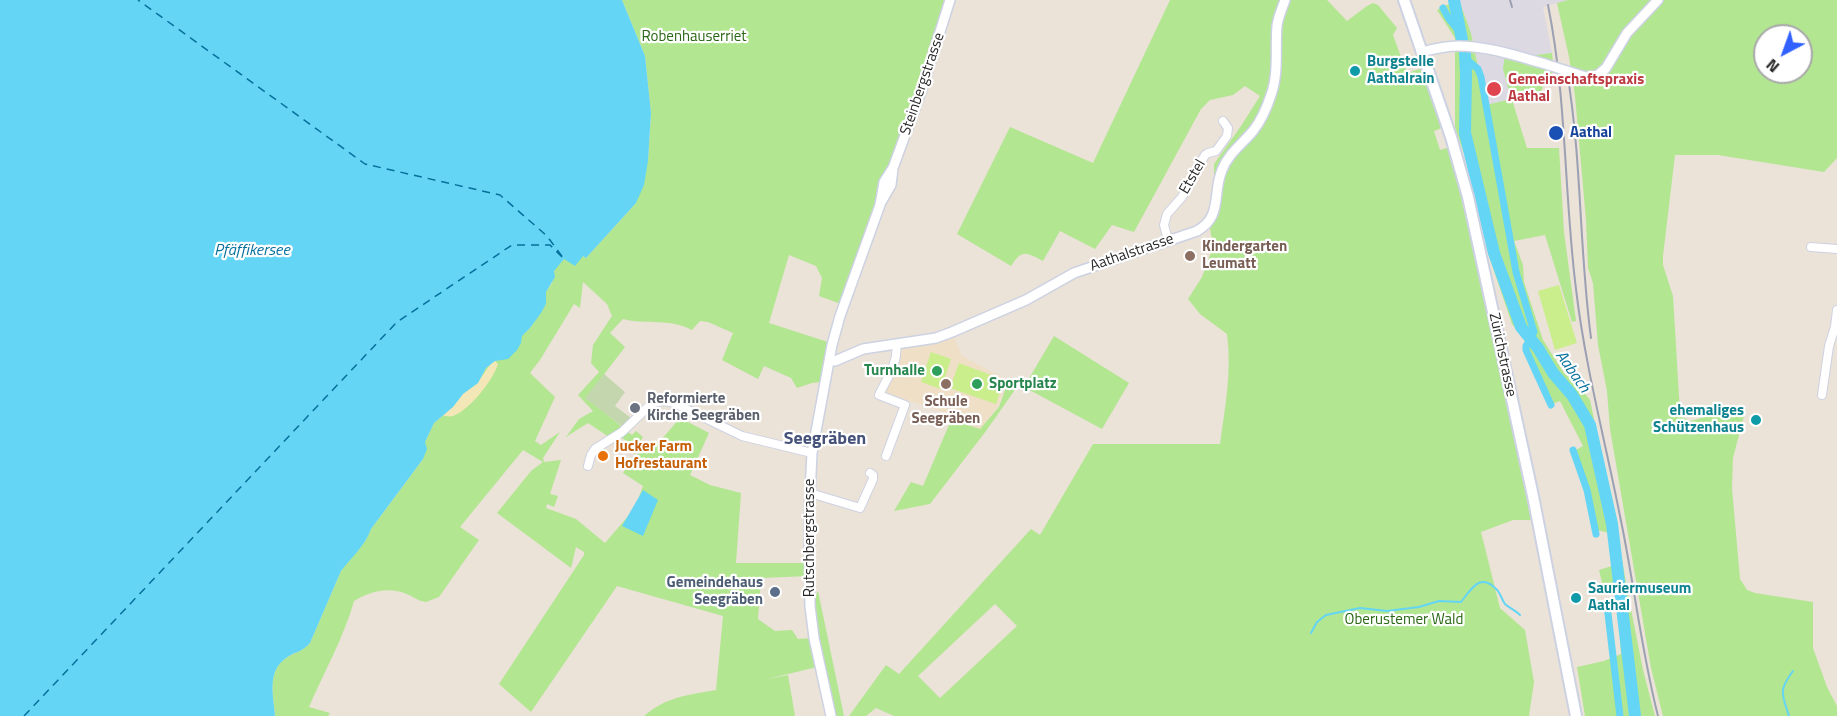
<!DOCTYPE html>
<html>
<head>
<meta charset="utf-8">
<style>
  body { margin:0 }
  #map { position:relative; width:1837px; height:716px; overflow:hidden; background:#ebe2d8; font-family:"Titillium Web",sans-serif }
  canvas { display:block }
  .north { position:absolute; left:1753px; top:24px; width:60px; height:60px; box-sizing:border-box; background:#fff; border:2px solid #a9a9a9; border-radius:50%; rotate:221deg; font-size:16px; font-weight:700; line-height:24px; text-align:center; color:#282828 }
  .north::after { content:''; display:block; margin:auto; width:21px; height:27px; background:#3161ff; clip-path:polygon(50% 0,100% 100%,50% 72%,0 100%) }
</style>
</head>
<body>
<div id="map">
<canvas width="1837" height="716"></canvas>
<div class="north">N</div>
</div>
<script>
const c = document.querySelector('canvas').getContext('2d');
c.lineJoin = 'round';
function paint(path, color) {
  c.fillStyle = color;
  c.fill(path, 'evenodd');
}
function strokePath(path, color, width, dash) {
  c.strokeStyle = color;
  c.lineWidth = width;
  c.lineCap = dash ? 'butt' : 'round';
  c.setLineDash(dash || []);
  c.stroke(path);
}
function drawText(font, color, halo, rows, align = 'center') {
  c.font = font + ' "Titillium Web",sans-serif';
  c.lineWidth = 4.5;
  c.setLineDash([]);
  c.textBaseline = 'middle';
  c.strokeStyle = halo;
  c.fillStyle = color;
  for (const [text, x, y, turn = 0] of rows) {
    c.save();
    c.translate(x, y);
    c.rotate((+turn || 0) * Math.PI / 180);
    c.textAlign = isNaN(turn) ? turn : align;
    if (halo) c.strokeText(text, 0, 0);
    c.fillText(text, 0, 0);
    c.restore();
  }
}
paint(new Path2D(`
  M 1459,0 L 1568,0 L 1543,7 L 1552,53 L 1520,57 L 1503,64 L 1512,99 L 1486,105 L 1481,77 L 1471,33 Z`), '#dcd9e3');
paint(new Path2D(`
  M 953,335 L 962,356 L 1007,380 L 999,405 L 980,430 L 951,420 L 952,415 L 907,400 L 905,403 L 894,400 L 895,396 L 884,391 L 898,360 L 901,348 L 929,344 Z`), '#eedfc6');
paint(new Path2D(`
  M 622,0 L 950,0 L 844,305 L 819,296 L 822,278 L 816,266 L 789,255 L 769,323 L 828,342 L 821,382 L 812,383 L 797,388 L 791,378 L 764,366 L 758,379 L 722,360 L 733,333 L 708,322 L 700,321 L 692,330 C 670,318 646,325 623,319 L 610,333 L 625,347 L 586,398 L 625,429 L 612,439 L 588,423 L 566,437 L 579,419 L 593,411 L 578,395 L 599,372 L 591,363 L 593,345 L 612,316 L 607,304 L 583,282 L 580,308 L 574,304 L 540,360 L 530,373 L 555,397 L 535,441 L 541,445 L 560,432 L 543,458 L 544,462 L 561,460 L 550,494 L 558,496 L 554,507 L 547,504 L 546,508 L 576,519 L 605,543 L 635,508 L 643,486 L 623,473 L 633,456 L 654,448 L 680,418 L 709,433 L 690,475 L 710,485 L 741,493 L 736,563 L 809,563 L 809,576 L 761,578 L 758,619 L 775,631 L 792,630 L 798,639 L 814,638 L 810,606 L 818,591 L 844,716 L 831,716 L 817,667 L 763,680 L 788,675 L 795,716 L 644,716 C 666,697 687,695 716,690 L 723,616 L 617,586 L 531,712 L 499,684 L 584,555 L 584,552 L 576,547 L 571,568 L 497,513 L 531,471 L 543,462 L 523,450 L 460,527 L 479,540 L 439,597 L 426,602 C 419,601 415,598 409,595 C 389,586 371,591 354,601 C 344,637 324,672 309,707 L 330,713 L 328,716 L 275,716 C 274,697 266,672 286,658 C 295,652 302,652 310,643 L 341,571 C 351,557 365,546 371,529 L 423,459 L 425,442 L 434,423 L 453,407 L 486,368 L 521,343 L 521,336 L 530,328 L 546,304 L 545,293 L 552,283 L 555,267 L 564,259 L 583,256 L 586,258 L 636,203 L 648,161 L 651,113 L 645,56 Z
  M 1170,0 L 1327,0 L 1347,21 L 1367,6 L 1373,3 L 1378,5 L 1397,28 L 1393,35 L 1407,73 L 1426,67 L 1447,126 L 1434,131 L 1440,150 L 1450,147 L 1472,236 L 1531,520 L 1513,520 L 1481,532 L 1500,608 L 1525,630 L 1534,682 L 1529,716 L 894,716 L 876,708 L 866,716 L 849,716 L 886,665 L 899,674 L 1031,529 L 1040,535 L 1093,444 L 1220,444 C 1225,407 1232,372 1227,334 L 1200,314 L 1188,299 L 1202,277 L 1213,247 L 1209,221 L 1214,180 L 1214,164 L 1241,126 L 1260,96 L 1245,86 L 1233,95 L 1210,100 L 1201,109 L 1134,232 L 1112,225 L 1095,249 L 1060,231 L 1043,261 C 1026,252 1022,249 1011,266 L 957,234 L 1010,127 L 1093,163 ZM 995,604 L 1017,626 L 940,698 L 918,676 Z
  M 1449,0 L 1459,0 L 1471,33 L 1486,105 L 1511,99 L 1503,69 L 1505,54 L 1520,57 L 1552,53 L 1554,71 C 1545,80 1539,89 1542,102 L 1513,103 L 1527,148 L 1559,148 L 1564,232 L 1576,321 L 1572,322 L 1545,235 L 1514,241 L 1523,265 L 1524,282 L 1543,340 L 1564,373 L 1579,386 L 1590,400 L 1615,519 L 1628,594 L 1643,670 L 1655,716 L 1585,716 L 1577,667 L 1604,661 L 1621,654 L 1617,595 L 1605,595 L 1599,570 L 1612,566 L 1616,585 L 1609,533 L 1593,529 L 1584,486 L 1572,452 L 1583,446 L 1560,401 L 1550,405 L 1525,352 L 1524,346 L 1527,341 L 1512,324 L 1489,256 L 1465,156 L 1455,129 L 1455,38 L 1437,10 L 1449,4 Z
  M 1568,0 L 1837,0 L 1837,158 L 1824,172 L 1718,155 L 1675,155 L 1663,256 L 1663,265 L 1673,296 L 1680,412 L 1682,417 L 1691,421 L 1725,411 L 1746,408 L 1733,458 L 1732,488 L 1740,579 L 1747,590 L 1755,593 L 1813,602 L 1813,648 L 1827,687 L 1837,706 L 1837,716 L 1663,716 L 1651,668 L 1610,429 L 1607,391 L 1598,345 L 1593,283 L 1588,268 L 1586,220 L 1575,96 L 1569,57 L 1557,3 ZM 1765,36 L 1801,36 L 1801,72 L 1765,72 Z
  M 1054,336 L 1129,383 L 1102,429 L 1024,387 Z
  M 1009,379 L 1019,384 L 986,431 L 930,504 L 894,511 L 911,482 L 923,486 L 951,420 L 980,429 L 999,407 Z
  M 627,431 L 632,435 L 636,431 L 643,437 L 637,447 L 639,450 L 635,454 L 631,452 L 631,445 L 621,437 Z`), '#b2e691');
paint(new Path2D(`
  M 495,361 L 498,364 C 493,380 470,410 453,416 C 450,417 447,416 443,416 C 451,409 457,401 464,393 C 468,388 475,386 479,380 C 485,373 487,367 495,361 Z`), '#f3e7b8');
paint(new Path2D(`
  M 604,374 L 625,392 L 615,406 L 631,418 L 623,427 L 585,398 Z`), '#c3d6ae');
paint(new Path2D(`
  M 1559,285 L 1577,343 L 1555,350 L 1538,291 Z
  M 931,352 L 951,359 L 941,389 L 921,382 Z
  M 959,363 L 1004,380 L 996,404 L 950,388 Z`), '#c9ee8b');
paint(new Path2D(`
  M 0,0 L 622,0 L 645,56 L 651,113 L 648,161 L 644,185 L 636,203 L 586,258 L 583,256 L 575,266 L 564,259 L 554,271 L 555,277 L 546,292 L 546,304 L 541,313 L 530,328 L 522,336 L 521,343 L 517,350 L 508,359 L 495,361 L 486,368 L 478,383 L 463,394 L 453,407 L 434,423 L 425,442 L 427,449 L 423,459 L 371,529 C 365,546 351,558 341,571 L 310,643 C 301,653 296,651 286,658 C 266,672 274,697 275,716 L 0,716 Z
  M 643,490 L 658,500 L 643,536 L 622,526 Z`), '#64d5f4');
strokePath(new Path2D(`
  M 1311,633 L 1317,622 L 1326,615 L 1360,608 L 1387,611 L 1419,607 L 1439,601 L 1461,602 C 1472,588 1481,571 1498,591 C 1501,595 1502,600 1505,604 C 1508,607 1515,610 1520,615
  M 1789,716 C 1782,694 1778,691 1793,671`), '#64d5f4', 2);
strokePath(new Path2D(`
  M 1443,8 L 1449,19 L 1462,35
  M 1465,58 L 1478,69 L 1481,77 L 1516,272 L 1534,332 L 1526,346 L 1526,350 L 1551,405
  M 1573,450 L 1587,490 L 1596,534
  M 1607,605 L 1620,716`), '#64d5f4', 7);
strokePath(new Path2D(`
  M 1454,0 L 1462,40
  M 1465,53 L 1466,74 L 1465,133 L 1494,253 L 1521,327 L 1538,348 L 1553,373 L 1572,395 L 1590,425 L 1612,524 L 1635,716`), '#64d5f4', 12);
strokePath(new Path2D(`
  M 24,716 L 397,322 L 512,245 L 550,245 L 564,259 L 547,236 L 500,195 L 365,164 L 138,0`), '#06709d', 1.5, [8, 6]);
const minor = new Path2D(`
  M 1168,240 L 1164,225 L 1167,214 L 1182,197 L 1205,155 L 1208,153 L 1216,151 L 1227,136 L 1228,128 L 1223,121
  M 1811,247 L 1837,249
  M 1836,330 L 1835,327 L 1837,310
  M 1822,395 L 1829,346 L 1835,327
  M 886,456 L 905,405 L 879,395 C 887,378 899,362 896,344
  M 588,466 L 591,455 L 595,449 L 622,432 L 650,405 C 658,400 665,400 674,403 L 742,436 L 812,453
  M 810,493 L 860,508 L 873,479 L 873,475 L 870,473`);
const tertiary = new Path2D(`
  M 1421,52 C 1433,49 1445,46 1458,46 C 1487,46 1517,56 1545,64
  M 1586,77 L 1598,75 L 1606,68 L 1627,33 L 1658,0
  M 880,204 L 891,185 L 893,168
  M 830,360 L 835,361 L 863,349 L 936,338 L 952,332 L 1026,300 L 1074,273 L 1197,231 C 1223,216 1212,194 1222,170 C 1228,154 1242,144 1253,131 C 1261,121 1267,107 1271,95 C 1279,73 1275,49 1277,26 C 1278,17 1282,9 1285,0
  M 831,716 L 814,638 L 810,606 L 809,515 L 812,453 L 832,345 L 840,316 L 880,205 L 884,182 L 893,168 L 922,89 L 950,0`);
const secondary = new Path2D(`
  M 1404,0 L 1451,137 L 1468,197 L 1533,496 L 1576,716`);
strokePath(minor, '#cdd2e2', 10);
strokePath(tertiary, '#cdd2e2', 12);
strokePath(secondary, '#cdd2e2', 14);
strokePath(minor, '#fff', 8);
strokePath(tertiary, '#fff', 9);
strokePath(secondary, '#fff', 10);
strokePath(new Path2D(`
  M 1510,0 L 1512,7
  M 1548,5 C 1567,99 1564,195 1576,289 C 1585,366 1605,440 1620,516 C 1634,582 1641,650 1658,716
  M 1567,72 C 1582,160 1579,249 1591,338`), '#9ba0b3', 2);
const tertiaryBridge = new Path2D(`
  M 1545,64 L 1586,77`);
strokePath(tertiaryBridge, '#cdd2e2', 12, []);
strokePath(tertiaryBridge, '#fff', 9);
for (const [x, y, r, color] of [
  [1355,71,6,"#0f9aa8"],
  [1494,89,8,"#e0444e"],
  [1556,133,8,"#1a4fb4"],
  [1190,256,6,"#8d6e63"],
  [937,371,6,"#2e9e5b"],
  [946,384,6,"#8d6e63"],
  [977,384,6,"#2e9e5b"],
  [635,408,6,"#6b7280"],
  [1756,420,6,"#0f9aa8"],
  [603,456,6,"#e8710a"],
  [775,592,6,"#5c6f8a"],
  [1576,598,6,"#0f9aa8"]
]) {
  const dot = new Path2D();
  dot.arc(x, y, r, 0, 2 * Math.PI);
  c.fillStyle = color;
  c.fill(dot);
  strokePath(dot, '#fff', 2);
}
drawText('15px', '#2a6715', '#fff', [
  ["Robenhauserriet",694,37],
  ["Oberustemer Wald",1404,620]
]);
drawText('bold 15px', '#0d838f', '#fff', [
  ["Burgstelle",1367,62],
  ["Aathalrain",1367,79],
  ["ehemaliges",1744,411,"right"],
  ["Schützenhaus",1744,428,"right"],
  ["Sauriermuseum",1588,589],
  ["Aathal",1588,606]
], 'left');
drawText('bold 15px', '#be3a42', '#fff', [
  ["Gemeinschaftspraxis",1508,80],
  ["Aathal",1508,97]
], 'left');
drawText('15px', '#282828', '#fff', [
  ["Steinbergstrasse",923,84,-71],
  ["Etstel",1193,177,-60],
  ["Aathalstrasse",1132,253,-19],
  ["Zürichstrasse",1502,355,78],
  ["Rutschbergstrasse",810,538,-90]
]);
drawText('bold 15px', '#164399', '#fff', [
  ["Aathal",1570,133]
], 'left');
drawText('bold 15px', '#785e54', '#fff', [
  ["Kindergarten",1202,247],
  ["Leumatt",1202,264],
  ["Schule",946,402,"center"],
  ["Seegräben",946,419,"center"]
], 'left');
drawText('bold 15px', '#27864d', '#fff', [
  ["Turnhalle",925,371],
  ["Sportplatz",989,384,"left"]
], 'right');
drawText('bold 15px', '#5b616d', '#fff', [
  ["Reformierte",647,399],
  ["Kirche Seegräben",647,416]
], 'left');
drawText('bold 15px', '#c56008', '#fff', [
  ["Jucker Farm",615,447],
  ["Hofrestaurant",615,464]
], 'left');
drawText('bold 15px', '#4e5e75', '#fff', [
  ["Gemeindehaus",763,583],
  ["Seegräben",763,600]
], 'right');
drawText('italic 16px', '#06709d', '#fff', [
  ["Pfäffikersee",252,251],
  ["Aabach",1572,372,55]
]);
drawText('bold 18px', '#46527a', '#fff', [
  ["Seegräben",825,440]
]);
</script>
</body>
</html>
